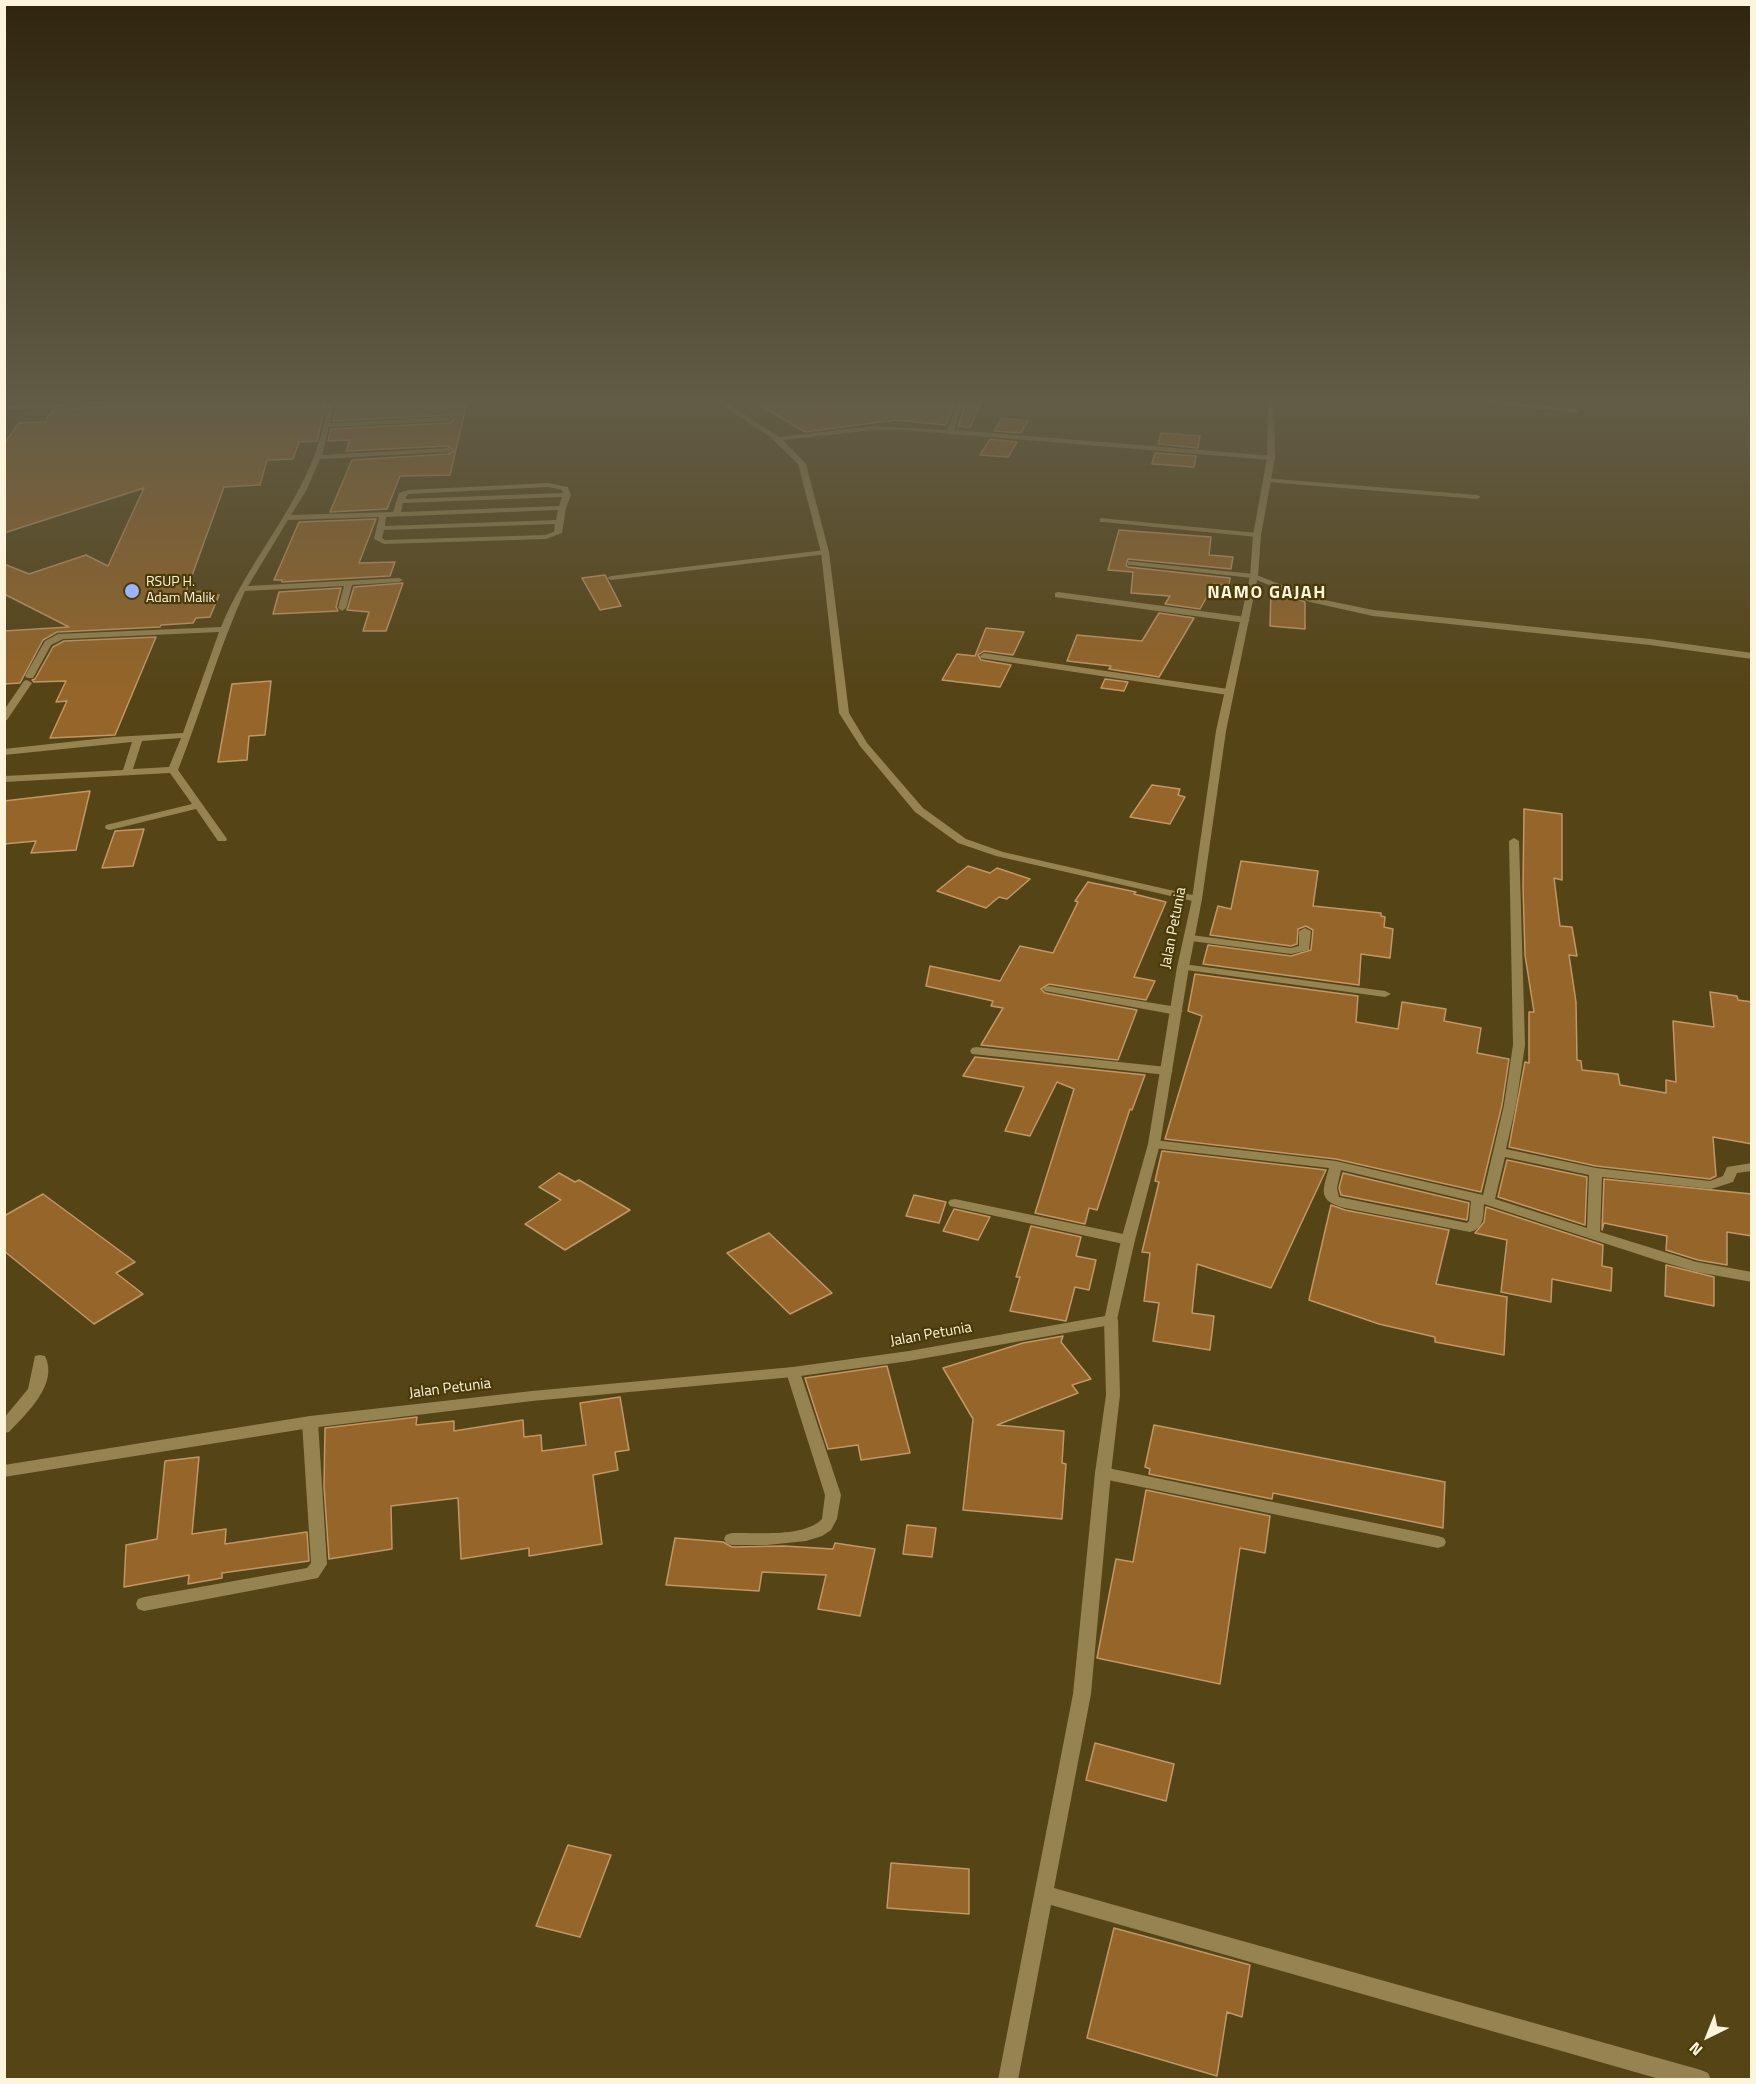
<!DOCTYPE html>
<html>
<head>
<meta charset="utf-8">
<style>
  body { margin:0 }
  #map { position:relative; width:1756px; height:2084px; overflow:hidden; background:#554416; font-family:"Titillium Web",sans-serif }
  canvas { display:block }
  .frame { position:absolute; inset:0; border:6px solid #fdf4dc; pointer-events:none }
  .north { position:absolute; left:1678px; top:2006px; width:60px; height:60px; -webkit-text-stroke:4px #4a3a08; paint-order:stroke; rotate:223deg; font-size:16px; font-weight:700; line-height:24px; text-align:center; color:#fdf4dc }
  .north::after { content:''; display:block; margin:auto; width:21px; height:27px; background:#fdf4dc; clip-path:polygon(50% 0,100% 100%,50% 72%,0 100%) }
</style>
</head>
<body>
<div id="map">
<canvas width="1756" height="2084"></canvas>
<div class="frame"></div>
<div class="north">N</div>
</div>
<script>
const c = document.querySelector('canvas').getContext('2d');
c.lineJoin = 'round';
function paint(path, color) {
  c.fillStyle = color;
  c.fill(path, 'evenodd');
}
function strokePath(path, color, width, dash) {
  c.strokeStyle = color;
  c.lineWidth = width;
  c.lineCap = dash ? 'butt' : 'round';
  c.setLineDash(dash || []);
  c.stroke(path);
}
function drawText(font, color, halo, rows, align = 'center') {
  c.font = font + ' "Titillium Web",sans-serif';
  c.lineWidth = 4.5;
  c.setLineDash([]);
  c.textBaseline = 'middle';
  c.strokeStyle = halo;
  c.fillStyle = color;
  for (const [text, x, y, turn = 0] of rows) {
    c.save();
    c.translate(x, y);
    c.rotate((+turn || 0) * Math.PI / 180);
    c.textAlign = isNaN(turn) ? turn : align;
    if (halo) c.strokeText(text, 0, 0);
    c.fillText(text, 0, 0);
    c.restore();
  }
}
const building = new Path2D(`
  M 249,398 L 314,398 L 313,401 L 326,401 L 317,441 L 299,442 L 293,459 L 267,460 L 260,485 L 224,487 L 186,592 L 207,591 L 206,595 L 219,595 L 210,617 L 196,618 L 193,623 L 161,625 L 160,627 L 57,632 L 43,640 L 20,683 L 4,684 L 4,631 L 69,627 L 4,594 L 4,564 L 29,574 L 86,555 L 108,566 L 144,488 L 4,533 L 4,444 L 19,423 L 45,422 L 52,410 Z
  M 400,398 L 468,398 L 450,475 L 400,476 L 387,509 L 330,512 L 352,460 L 448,454 L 454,451 L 448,446 L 346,451 L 350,440 L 328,441 L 331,429 L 449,423 L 454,420 L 449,415 L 333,421 L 338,403 L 353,402 L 357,400 Z
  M 748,398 L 983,398 L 970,427 L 958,426 L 966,403 L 960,398 L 956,401 L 946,425 L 896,420 L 805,432 Z
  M 1002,418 L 1028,421 L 1021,433 L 994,431 Z
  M 1161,433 L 1200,436 L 1198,448 L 1158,444 Z
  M 990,439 L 1017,442 L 1008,457 L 980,455 Z
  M 1155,453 L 1196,456 L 1194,467 L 1152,464 Z
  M 376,519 L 359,563 L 395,562 L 390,576 L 282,582 L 282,580 L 274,580 L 299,522 Z
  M 1119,530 L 1211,537 L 1209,555 L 1233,557 L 1231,569 L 1128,559 L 1126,565 L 1128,567 L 1230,578 L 1229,585 L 1214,584 L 1200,609 L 1165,604 L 1170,596 L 1131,593 L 1133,572 L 1108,570 Z
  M 605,575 L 621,606 L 600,610 L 582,578 Z
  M 403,583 L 386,631 L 363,631 L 369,612 L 347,610 L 354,587 Z
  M 341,588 L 336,607 L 338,611 L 273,614 L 279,592 Z
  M 1271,592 L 1284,593 L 1305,602 L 1305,629 L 1270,626 Z
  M 1159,613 L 1194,618 L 1159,677 L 1109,669 L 1111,666 L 1067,661 L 1077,635 L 1142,641 Z
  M 986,628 L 1024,632 L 1013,655 L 984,651 L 978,655 L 981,660 L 1011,665 L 1000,687 L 942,680 L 957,654 L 975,656 Z
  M 156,637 L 115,735 L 50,738 L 67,701 L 56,702 L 66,681 L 34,682 L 32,680 L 35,679 L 53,647 L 64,641 Z
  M 1105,679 L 1128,682 L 1124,691 L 1101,688 Z
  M 271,681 L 265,735 L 249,736 L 247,760 L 218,762 L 232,684 Z
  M 1152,785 L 1180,789 L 1178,795 L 1185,797 L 1170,824 L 1130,817 Z
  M 90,791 L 76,850 L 31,853 L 36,841 L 4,844 L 4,801 Z
  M 1524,809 L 1562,814 L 1562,880 L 1554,878 L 1560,926 L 1572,927 L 1577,956 L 1569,955 L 1576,1002 L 1577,1060 L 1581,1061 L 1582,1070 L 1618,1074 L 1620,1085 L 1666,1093 L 1666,1080 L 1676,1082 L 1673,1021 L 1714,1027 L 1710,992 L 1737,996 L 1738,1000 L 1752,1002 L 1752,1144 L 1713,1137 L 1716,1176 L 1710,1179 L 1596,1166 L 1509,1147 L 1525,1062 L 1529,1063 L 1529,1012 L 1534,1012 L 1525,955 L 1523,887 Z
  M 144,829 L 133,866 L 102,868 L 115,831 Z
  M 1241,861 L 1318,871 L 1313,906 L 1381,913 L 1381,916 L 1385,917 L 1384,927 L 1393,929 L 1390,958 L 1361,954 L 1359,985 L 1203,964 L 1208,945 L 1291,956 L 1311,950 L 1313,930 L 1306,926 L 1298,929 L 1297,944 L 1291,946 L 1210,935 L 1218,906 L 1231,909 Z
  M 968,866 L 990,873 L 997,868 L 1030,879 L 1007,899 L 999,897 L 986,908 L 937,891 Z
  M 1088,882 L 1136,892 L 1134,894 L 1166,902 L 1134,977 L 1155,981 L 1146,1000 L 1049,984 L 1041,989 L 1045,993 L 1137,1010 L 1118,1060 L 981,1045 L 1003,1008 L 991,1006 L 993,1001 L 926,986 L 930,966 L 1000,981 L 1020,946 L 1053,953 L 1078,902 L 1075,901 Z
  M 1195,974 L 1358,996 L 1356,1022 L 1398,1029 L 1402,1002 L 1446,1009 L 1444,1021 L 1481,1028 L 1477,1053 L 1509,1059 L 1502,1105 L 1481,1192 L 1336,1159 L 1165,1139 L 1202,1016 L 1188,1011 Z
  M 975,1057 L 1145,1075 L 1132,1110 L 1130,1109 L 1097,1210 L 1089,1208 L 1085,1224 L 1035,1213 L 1074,1089 L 1057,1082 L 1030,1136 L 1005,1131 L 1024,1087 L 963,1076 Z
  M 1162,1151 L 1326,1170 L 1271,1288 L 1197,1264 L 1192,1313 L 1214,1316 L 1210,1350 L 1153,1341 L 1159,1303 L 1144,1301 L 1150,1253 L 1142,1252 L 1159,1182 L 1155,1181 Z
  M 1507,1160 L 1587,1177 L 1585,1225 L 1498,1197 Z
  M 559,1173 L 575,1182 L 579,1180 L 630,1210 L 565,1250 L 525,1224 L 561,1200 L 539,1187 Z
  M 1343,1173 L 1469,1203 L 1467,1220 L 1341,1195 L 1339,1188 Z
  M 1604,1179 L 1752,1194 L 1752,1236 L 1727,1232 L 1727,1265 L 1698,1260 L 1666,1250 L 1667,1236 L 1604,1223 L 1602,1230 Z
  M 43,1194 L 135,1262 L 116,1273 L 143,1294 L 94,1324 L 4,1251 L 4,1216 Z
  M 914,1195 L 946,1202 L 939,1223 L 906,1216 Z
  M 1331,1205 L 1345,1210 L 1449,1230 L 1436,1284 L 1507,1297 L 1504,1355 L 1435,1342 L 1435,1337 L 1379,1324 L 1309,1300 Z
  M 1486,1207 L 1603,1245 L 1602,1266 L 1612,1268 L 1611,1291 L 1552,1279 L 1551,1302 L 1501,1292 L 1507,1240 L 1475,1233 L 1484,1222 Z
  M 954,1209 L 990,1217 L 978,1240 L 943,1231 Z
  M 1031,1226 L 1081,1237 L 1076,1256 L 1096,1260 L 1089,1290 L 1075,1287 L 1066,1321 L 1010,1311 L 1020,1277 L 1016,1277 Z
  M 769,1233 L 832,1293 L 790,1314 L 727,1253 Z
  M 1666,1265 L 1714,1277 L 1714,1306 L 1665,1296 Z
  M 1063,1336 L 1061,1342 L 1091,1379 L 1072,1385 L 1078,1393 L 997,1425 L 1064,1431 L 1062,1463 L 1066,1464 L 1062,1519 L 963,1510 L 973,1419 L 943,1368 L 1023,1343 Z
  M 887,1366 L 910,1453 L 861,1460 L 858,1445 L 828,1449 L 805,1378 Z
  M 620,1397 L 629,1450 L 615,1452 L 618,1470 L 593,1475 L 602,1544 L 529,1556 L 529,1548 L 461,1559 L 458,1498 L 391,1506 L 392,1549 L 329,1559 L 324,1486 L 325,1428 L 417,1417 L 416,1425 L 454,1421 L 454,1431 L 523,1420 L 524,1437 L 541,1435 L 542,1451 L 586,1445 L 580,1403 Z
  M 1154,1425 L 1445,1482 L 1443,1528 L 1273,1493 L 1272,1499 L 1149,1474 L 1150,1469 L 1145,1467 Z
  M 199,1457 L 192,1534 L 226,1529 L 225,1544 L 307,1532 L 309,1561 L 222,1573 L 222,1578 L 188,1584 L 189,1575 L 124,1587 L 126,1545 L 157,1539 L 165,1461 Z
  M 1146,1490 L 1270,1516 L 1265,1553 L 1240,1548 L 1220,1684 L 1097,1658 L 1116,1559 L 1133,1562 Z
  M 907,1525 L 936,1528 L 932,1557 L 903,1554 Z
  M 675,1538 L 723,1542 L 732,1547 L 784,1546 L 833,1549 L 835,1543 L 875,1549 L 860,1616 L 818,1609 L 826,1575 L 762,1572 L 759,1591 L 666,1585 Z
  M 1095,1743 L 1174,1764 L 1166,1801 L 1086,1780 Z
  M 568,1845 L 611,1855 L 580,1937 L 536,1926 Z
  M 891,1863 L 969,1869 L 969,1914 L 887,1908 Z
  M 1114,1928 L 1250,1965 L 1242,2017 L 1227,2012 L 1217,2076 L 1087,2038 Z`);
paint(building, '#956529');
strokePath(building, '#c29766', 1.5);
paint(new Path2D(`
  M 166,398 L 211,398 L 208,400 L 4,410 L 4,406 Z
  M 329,398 L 356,398 L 353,400 L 336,401 L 330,423 L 449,417 L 452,419 L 449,421 L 329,427 L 322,455 L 448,448 L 452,450 L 448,452 L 320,459 L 306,491 L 291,515 L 393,512 L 399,493 L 408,490 L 548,483 L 568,487 L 571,495 L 566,508 L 562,533 L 546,539 L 384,544 L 374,539 L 379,517 L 288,520 L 248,586 L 399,578 L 403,580 L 399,582 L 352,585 L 346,608 L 342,611 L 338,608 L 344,586 L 245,591 C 218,650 201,712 178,770 L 227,839 L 226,841 L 218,841 L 196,809 L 110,830 L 106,829 L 105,827 L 106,825 L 192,804 L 170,773 L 4,782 L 4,776 L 123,770 L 132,742 L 4,755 L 4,749 L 114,737 L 183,733 L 219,632 L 63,639 L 51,645 L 33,678 L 27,678 L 25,676 L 45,641 L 58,634 L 221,627 C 244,571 282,527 307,473 C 318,450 325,423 329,398 ZM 548,487 L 562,490 L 563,493 L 405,499 L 408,494 ZM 562,497 L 559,506 L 401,512 L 403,503 ZM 558,510 L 556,520 L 385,526 L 386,517 ZM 555,524 L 554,532 L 545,535 L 385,540 L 382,538 L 384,530 ZM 181,738 L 169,767 L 133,769 L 142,741 Z
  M 1450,398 L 1473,398 L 1577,409 L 1580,411 L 1577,413 L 1453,400 Z
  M 1264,478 L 1477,495 L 1481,497 L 1477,499 L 1267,482 L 1264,482 Z
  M 825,550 L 829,552 L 828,554 L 611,580 L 607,578 L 611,576 Z
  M 1058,592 L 1246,617 L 1250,620 L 1246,623 L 1055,597 L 1055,593 Z
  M 27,680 L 32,683 L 7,720 L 4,721 L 4,710 L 24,681 Z
  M 1305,928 L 1311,931 L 1309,950 L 1291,954 L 1191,941 L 1185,938 L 1191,935 L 1291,948 L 1299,946 L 1299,931 Z
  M 1049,986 L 1177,1007 L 1183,1011 L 1177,1015 L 1045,991 L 1043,989 L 1045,987 Z
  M 976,1047 L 1167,1067 L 1173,1071 L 1167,1075 L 972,1054 L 970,1051 L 972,1048 Z
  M 955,1199 L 1128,1235 L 1133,1237 L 1135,1240 L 1133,1243 L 1128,1245 L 950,1206 L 948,1203 L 950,1200 Z
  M 793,1367 L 798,1368 L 800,1372 L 841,1495 L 837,1519 L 831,1530 L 822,1536 L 806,1541 L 767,1545 L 732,1545 L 726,1543 L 724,1539 L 726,1535 L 732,1533 C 757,1532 803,1538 822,1519 L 825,1495 L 786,1372 L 788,1368 Z
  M 1103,1467 L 1438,1536 L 1444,1538 L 1446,1542 L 1444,1546 L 1438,1548 L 1103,1479 L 1098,1477 L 1095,1473 L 1098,1469 Z`), '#968352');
paint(new Path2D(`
  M 711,398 L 719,398 L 779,437 L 874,426 L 947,430 L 958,402 L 961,400 L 964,402 L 954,430 L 1274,456 L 1274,460 L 1271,460 L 903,430 L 874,430 L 783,440 L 806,464 L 829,552 L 849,713 L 867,743 L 923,808 L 966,839 L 1003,852 L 1201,897 L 1202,899 L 1201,901 L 1197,902 L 996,856 L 958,843 L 915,812 L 860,746 L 839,713 L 821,552 L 798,464 L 770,437 Z
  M 1100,518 L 1257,533 L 1261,535 L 1257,537 L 1103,522 L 1100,522 Z
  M 1128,561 L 1254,574 L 1315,598 L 1373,610 L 1650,639 L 1752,653 L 1752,659 L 1650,645 L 1373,616 L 1310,602 L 1252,578 L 1131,565 L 1128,565 Z
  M 984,653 L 1228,689 L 1233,692 L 1228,695 L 981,658 L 980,656 Z
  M 1514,838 L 1519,841 L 1525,1045 L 1516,1105 L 1506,1149 L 1596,1168 L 1710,1181 L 1723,1176 L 1727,1167 L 1752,1163 L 1752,1171 L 1737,1173 L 1733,1182 L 1711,1189 L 1602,1177 L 1600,1232 L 1697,1262 L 1752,1272 L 1752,1282 L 1697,1272 L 1656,1260 L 1484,1204 C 1483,1216 1484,1229 1470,1232 L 1345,1208 C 1318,1201 1322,1192 1329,1168 L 1154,1148 L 1148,1144 L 1154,1140 L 1336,1161 L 1483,1195 L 1504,1105 L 1513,1045 L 1509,841 ZM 1505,1157 L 1589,1175 L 1587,1228 L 1495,1199 ZM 1341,1170 L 1471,1201 L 1469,1221 L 1467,1223 L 1339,1197 L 1337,1188 Z
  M 1183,964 L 1385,991 L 1391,994 L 1385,997 L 1179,969 L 1177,967 Z
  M 1111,1315 L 1116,1316 L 1118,1320 L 1120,1395 L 1111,1473 L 1091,1694 L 1054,1888 L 1701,2070 L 1708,2073 L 1711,2080 L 1663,2080 L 1051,1905 L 1018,2080 L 998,2080 L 1073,1694 L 1095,1473 L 1106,1395 L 1104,1320 L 1106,1316 Z
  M 40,1355 L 45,1356 C 59,1384 26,1414 9,1432 L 4,1433 L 4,1418 L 28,1389 L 35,1356 Z
  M 310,1416 L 315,1418 L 318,1422 L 327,1564 L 318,1578 L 144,1611 L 138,1609 L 136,1604 L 138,1599 L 144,1597 L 307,1568 L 311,1563 L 302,1422 L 305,1418 Z`), '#968352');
paint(new Path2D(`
  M 1268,398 L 1274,398 L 1275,458 L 1261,535 L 1258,576 L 1226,731 L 1202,899 L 1189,967 L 1160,1144 L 1135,1240 L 1116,1324 L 909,1361 L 793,1377 L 532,1401 L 310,1428 L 4,1477 L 4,1465 L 310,1416 L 532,1391 L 793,1367 L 909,1351 L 1105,1316 L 1121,1240 L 1148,1144 L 1177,967 L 1192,899 L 1216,731 L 1250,576 L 1253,535 L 1267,458 Z`), '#968352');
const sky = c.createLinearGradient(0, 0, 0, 690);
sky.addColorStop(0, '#2f250c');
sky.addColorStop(0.58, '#625c47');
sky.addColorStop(1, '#625c4700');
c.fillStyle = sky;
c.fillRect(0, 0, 1756, 690);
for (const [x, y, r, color] of [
  [132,591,8,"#9cb4fd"]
]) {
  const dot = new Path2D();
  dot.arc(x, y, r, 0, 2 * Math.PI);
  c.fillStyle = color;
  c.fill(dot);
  strokePath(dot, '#4a3a08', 2);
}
drawText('14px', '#fdf4dc', '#4a3a08', [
  ["RSUP H.",146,583],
  ["Adam Malik",146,599]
], 'left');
drawText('15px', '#fdf4dc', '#4a3a08', [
  ["Jalan Petunia",1174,928,-79],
  ["Jalan Petunia",931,1335,-10],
  ["Jalan Petunia",450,1389,-7]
]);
c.letterSpacing = '1.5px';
drawText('bold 18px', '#fdf4dc', '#4a3a08', [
  ["NAMO GAJAH",1267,594]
]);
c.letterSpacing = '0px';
</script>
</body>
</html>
